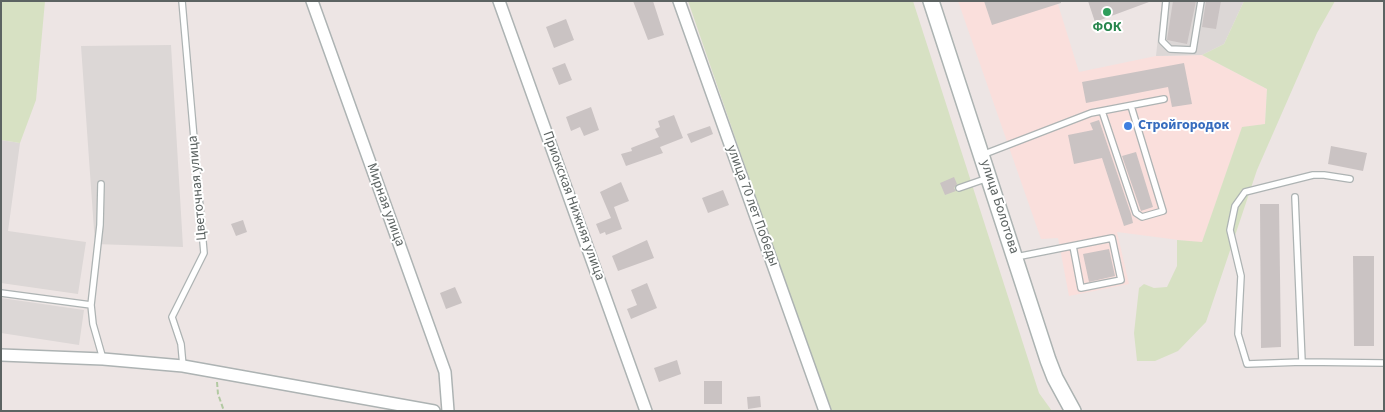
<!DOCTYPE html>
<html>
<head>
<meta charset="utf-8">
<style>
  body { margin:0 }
  #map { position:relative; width:1385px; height:412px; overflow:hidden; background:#ede5e4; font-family:"Source Sans 3",sans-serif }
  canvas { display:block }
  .frame { position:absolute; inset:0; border:2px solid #5c6362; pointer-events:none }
</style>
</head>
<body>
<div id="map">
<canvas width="1385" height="412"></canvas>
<div class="frame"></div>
</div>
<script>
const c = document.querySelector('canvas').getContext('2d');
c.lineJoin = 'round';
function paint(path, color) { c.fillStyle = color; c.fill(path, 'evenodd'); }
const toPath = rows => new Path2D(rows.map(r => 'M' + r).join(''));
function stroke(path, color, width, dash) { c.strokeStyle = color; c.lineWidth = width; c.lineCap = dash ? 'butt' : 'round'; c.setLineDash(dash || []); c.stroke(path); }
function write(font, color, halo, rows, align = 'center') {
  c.font = font + ' "Source Sans 3",sans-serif'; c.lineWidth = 4; c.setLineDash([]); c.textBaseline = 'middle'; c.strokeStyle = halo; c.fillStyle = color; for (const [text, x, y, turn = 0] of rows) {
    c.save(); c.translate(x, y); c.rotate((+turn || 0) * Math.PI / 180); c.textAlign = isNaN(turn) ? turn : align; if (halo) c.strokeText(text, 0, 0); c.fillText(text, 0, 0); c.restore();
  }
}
const commercial = toPath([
  [958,1,1057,1,1079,72,1156,56,1202,55,1267,89,1265,124,1242,128,1202,243,1117,232,1129,284,1069,296,1058,238,1041,239]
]);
const industrial = toPath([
  [1162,1,1244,1,1224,44,1202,55,1156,56],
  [171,45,183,247,95,244,81,46],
  [1,140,20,143,8,231,86,242,78,294,1,283],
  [1,298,84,310,79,345,1,333]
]);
const green = toPath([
  [1,1,45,1,36,100,20,143,1,140],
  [688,1,913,1,1039,393,1052,411,832,411,796,314],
  [1244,1,1335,1,1317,33,1257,170,1206,322,1178,351,1155,361,1137,361,1134,333,1139,288,1144,284,1154,288,1167,287,1177,266,1177,240,1202,242,1242,127,1265,124,1267,89,1202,55,1224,44]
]);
const building = toPath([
  [633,1,653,1,664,35,648,40],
  [984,1,1061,1,1061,3,992,25],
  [1088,1,1149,1,1149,2,1095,22],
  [1173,1,1196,1,1187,44,1167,40],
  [1206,1,1221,1,1216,29,1202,27],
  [566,19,574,40,554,48,546,27],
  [565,63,572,80,559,85,552,68],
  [1184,63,1192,104,1172,107,1168,87,1086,103,1082,82],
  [591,107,599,130,584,136,580,127,571,131,566,117],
  [674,115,683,138,660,147,663,153,626,166,621,154,632,151,631,148,659,137,655,129,660,127,658,121],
  [1099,120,1131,214,1133,223,1124,226,1102,158,1074,164,1068,135,1093,130,1090,123],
  [710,126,713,134,691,143,687,134],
  [1331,146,1367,153,1363,171,1328,164],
  [1136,152,1153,207,1141,211,1122,156],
  [954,177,957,184,954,188,956,191,945,195,940,183],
  [621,182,629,201,614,207,622,229,606,235,605,232,600,234,596,224,611,218,600,192],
  [723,190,729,205,708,213,702,198],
  [1260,204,1279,204,1281,347,1261,348],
  [243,220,247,232,236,236,231,224],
  [647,240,654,258,618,271,612,256],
  [1109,249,1115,276,1089,282,1083,254],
  [1353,256,1374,256,1374,346,1354,346],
  [647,283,657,308,631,319,627,309,637,305,631,290],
  [455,287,462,303,446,309,440,293],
  [677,360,681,374,659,382,654,368],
  [704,381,722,381,722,404,704,404],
  [760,396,761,407,748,409,747,397]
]);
const path = toPath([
  [217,382,218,394,224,411]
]);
const service = toPath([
  [182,1,204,253,172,317,181,344,183,366],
  [1166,1,1162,41,1170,49,1193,50,1201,1],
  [1102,111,1136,213,1142,217,1163,211,1131,106],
  [982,155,1091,113,1164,99],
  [101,184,100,225,91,305,93,324,103,359],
  [959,188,988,178],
  [1295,197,1302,362,1384,363],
  [1016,257,1112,238,1121,280,1081,288,1073,246],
  [1,293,91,305],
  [1302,362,1247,364,1238,334,1241,276,1230,230,1235,206,1245,192,1313,175,1324,175,1350,179]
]);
const minor = toPath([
  [312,1,445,372,448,411],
  [499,1,646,411],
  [679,1,825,411],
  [1,355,103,359,183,366,434,411]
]);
const secondary = toPath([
  [931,1,1048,360,1055,378,1073,411]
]);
const markers = [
  [1107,12,5,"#2e9e5b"],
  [1128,126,5,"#3f7fe0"]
];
const leisureNames = [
  ["ФОК",1107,28]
];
const shopNames = [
  ["Стройгородок",1138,126]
];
const streetNames = [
  ["Цветочная улица",198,188,-95],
  ["Мирная улица",385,205,70],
  ["Приокская Нижняя улица",573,206,70],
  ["улица 70 лет Победы",752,206,70],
  ["улица Болотова",999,207,72]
];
paint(commercial, '#fadfdc');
paint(industrial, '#dcd7d6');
paint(green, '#d7e1c3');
paint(building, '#cac3c3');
stroke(service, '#adb3b3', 8);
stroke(minor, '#adb3b3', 14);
stroke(secondary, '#acb3b2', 18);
stroke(path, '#b2c9a2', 2, [5, 2.5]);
stroke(service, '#fff', 5.5);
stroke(minor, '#fff', 11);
stroke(secondary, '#fff', 15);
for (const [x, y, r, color] of markers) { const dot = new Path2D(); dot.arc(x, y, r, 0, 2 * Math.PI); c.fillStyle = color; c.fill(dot); stroke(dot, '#fff', 2); }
write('bold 14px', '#27864d', '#fff', leisureNames);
write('bold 14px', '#366cbe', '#fff', shopNames, 'left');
write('14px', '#5c6362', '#fff', streetNames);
</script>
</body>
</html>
